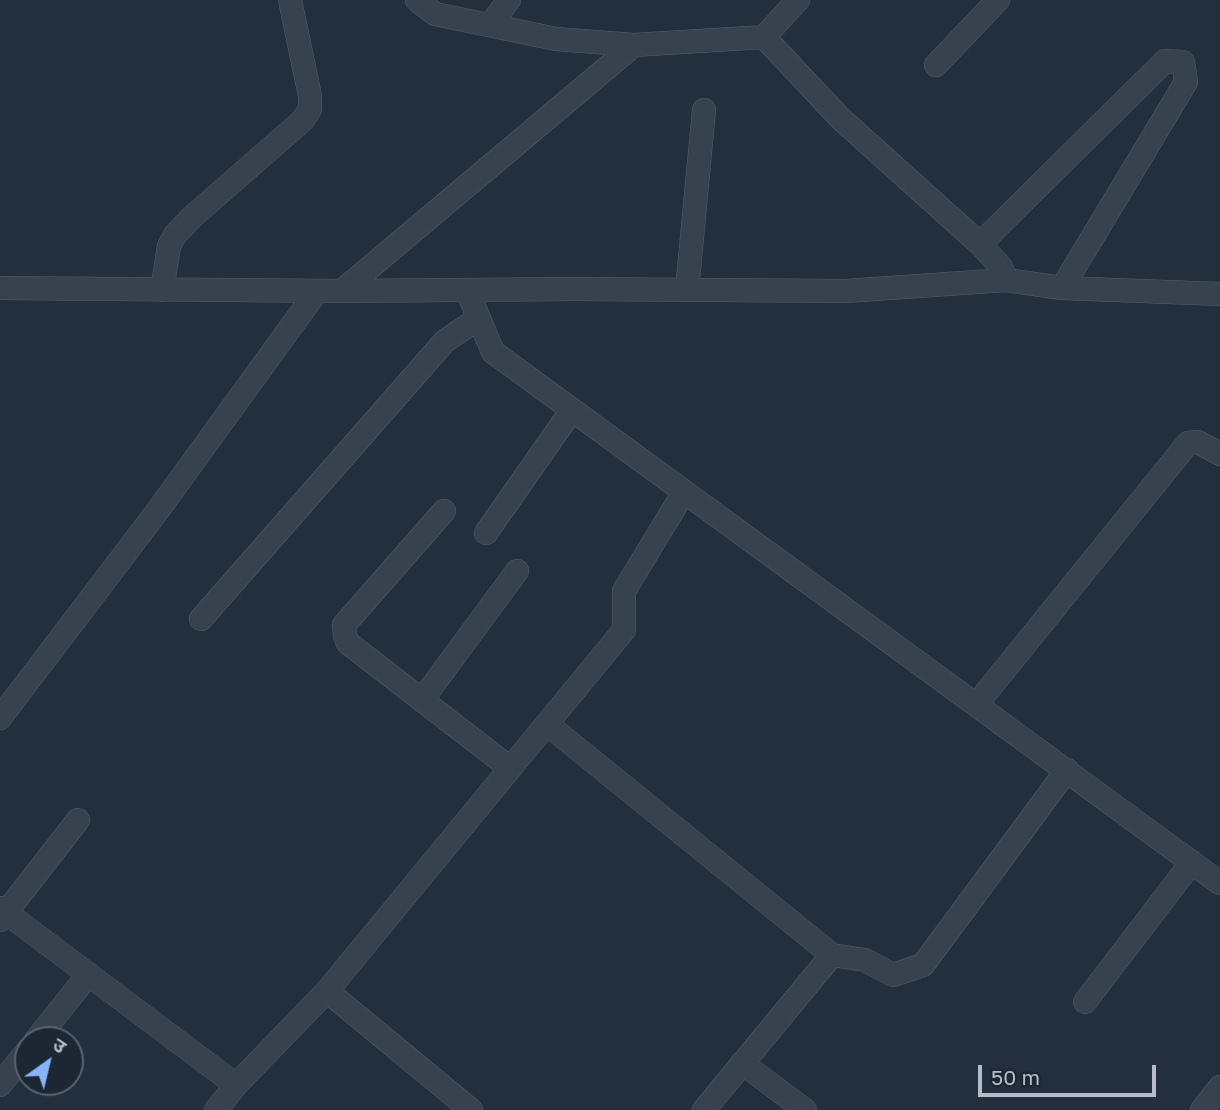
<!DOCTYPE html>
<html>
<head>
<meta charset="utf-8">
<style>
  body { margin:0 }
  #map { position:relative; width:1220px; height:1110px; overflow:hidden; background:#242f3e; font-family:"Golos Text","Noto Sans Devanagari",sans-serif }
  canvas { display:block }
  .north { position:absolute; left:14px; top:1026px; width:70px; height:70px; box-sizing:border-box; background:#1d2633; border:2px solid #59626f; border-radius:50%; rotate:34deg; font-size:19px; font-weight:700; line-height:28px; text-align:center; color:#b4bcc9 }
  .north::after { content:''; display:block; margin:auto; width:24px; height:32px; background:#8ab4f8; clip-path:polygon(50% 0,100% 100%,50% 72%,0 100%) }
  .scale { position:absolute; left:978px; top:1065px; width:178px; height:32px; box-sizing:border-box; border:4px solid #b4bcc9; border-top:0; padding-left:9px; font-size:21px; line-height:24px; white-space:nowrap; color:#b4bcc9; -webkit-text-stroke:5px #1d2633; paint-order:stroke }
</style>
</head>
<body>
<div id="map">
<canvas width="1220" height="1110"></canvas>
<div class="north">उ</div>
<div class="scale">50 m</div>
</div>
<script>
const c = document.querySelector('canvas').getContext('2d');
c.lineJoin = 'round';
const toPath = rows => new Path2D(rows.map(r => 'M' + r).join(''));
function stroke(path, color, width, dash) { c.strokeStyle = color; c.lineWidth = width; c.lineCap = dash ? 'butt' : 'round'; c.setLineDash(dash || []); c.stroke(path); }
const street = toPath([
  [417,0,435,14,556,39,634,45,764,37],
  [798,0,764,37,840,118,980,244,1001,267,1006,280],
  [490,25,509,0],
  [936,65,998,0],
  [980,244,1165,61,1183,62,1186,82,1062,288],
  [0,288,342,291,575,289,846,291,1006,280,1062,288,1220,294],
  [162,290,169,246,175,235,191,218,303,120,310,109,310,96,290,0],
  [467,290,493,352,1220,883],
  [687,290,704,110],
  [342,291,634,45],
  [444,511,344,625,345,636,348,643,510,768],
  [486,533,572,410],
  [201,619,445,341,479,318],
  [422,700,517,571],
  [976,705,1188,443,1198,442,1220,454],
  [0,718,156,513,317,291],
  [547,724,832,955],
  [0,908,236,1085],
  [0,920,78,820],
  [327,991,471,1110],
  [1085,1002,1192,862],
  [36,1040,89,974],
  [742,1063,805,1110],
  [0,1085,28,1050],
  [216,1110,236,1085,327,991,624,630,624,591,684,492],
  [704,1110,832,955,865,960,893,975,923,965,1067,770],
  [1202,1110,1220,1087]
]);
stroke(street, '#565f6c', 24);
stroke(street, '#38414e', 23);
</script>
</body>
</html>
